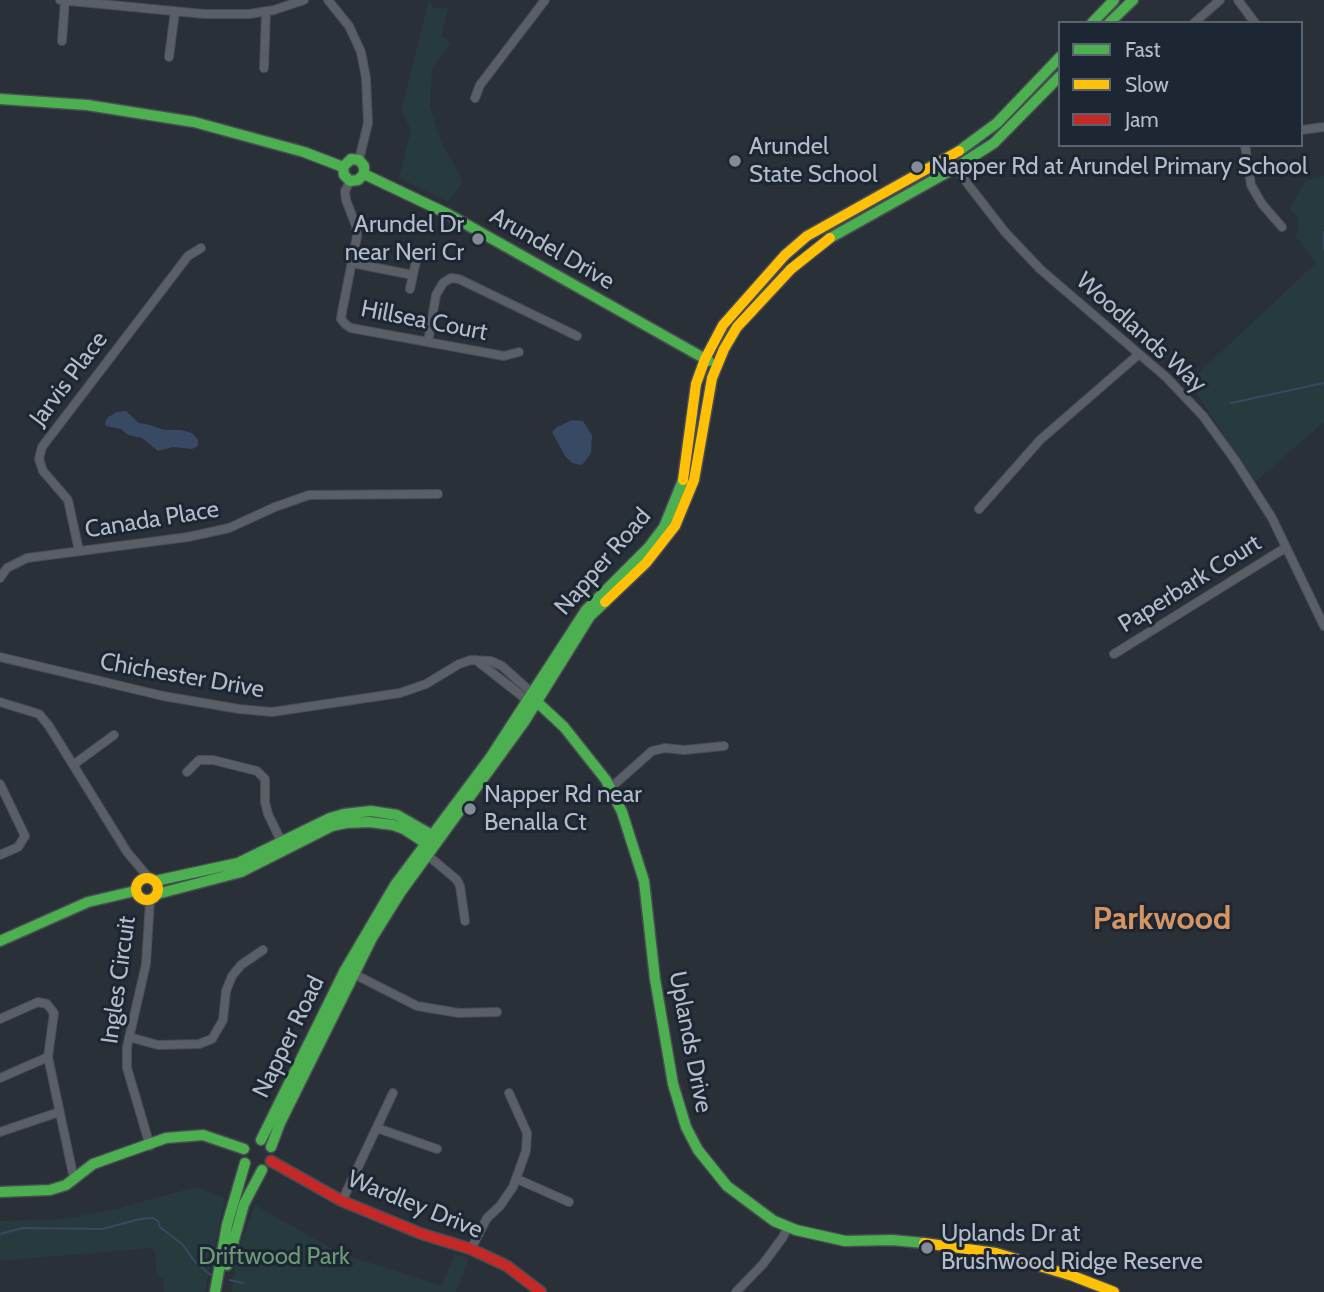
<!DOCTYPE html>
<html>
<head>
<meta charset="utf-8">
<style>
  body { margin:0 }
  #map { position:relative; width:1324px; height:1292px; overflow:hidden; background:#2a3038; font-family:Cabin,sans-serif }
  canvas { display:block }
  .legend { position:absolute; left:1058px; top:21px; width:245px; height:126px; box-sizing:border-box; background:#1d2633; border:2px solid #59626f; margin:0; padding:9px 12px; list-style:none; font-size:21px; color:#b4bcc9 }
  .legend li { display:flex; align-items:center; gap:14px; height:35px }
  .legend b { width:35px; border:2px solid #59626f }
</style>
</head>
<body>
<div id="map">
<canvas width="1324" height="1292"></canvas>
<ul class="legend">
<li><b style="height:9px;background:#4caf50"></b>Fast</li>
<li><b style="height:9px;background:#ffc107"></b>Slow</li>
<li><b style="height:9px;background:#c62828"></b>Jam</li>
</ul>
</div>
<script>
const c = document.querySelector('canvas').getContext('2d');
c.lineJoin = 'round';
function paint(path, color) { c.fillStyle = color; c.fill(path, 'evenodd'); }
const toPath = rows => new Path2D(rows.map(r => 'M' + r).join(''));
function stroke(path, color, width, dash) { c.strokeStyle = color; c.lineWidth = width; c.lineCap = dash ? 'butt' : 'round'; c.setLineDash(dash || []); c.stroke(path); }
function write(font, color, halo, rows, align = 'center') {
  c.font = font + ' Cabin,sans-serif'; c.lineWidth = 6; c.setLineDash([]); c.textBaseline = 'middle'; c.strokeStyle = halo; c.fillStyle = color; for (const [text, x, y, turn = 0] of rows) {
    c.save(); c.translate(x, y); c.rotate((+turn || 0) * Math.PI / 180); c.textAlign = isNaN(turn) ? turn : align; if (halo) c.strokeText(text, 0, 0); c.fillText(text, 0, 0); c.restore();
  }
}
const green = toPath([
  [429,0,433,7,443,9,449,6,441,35,451,43,432,69,430,106,440,139,463,182,448,202,399,178,411,130,401,110],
  [1324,176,1324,422,1255,482,1189,382,1316,263,1296,236,1299,226,1297,215,1289,210,1306,180],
  [196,1187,225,1198,205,1292,164,1292,163,1279,157,1275,155,1251,152,1248,0,1261,0,1221,64,1219,116,1209],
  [255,1205,340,1253,441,1286,455,1254,469,1259,456,1292,232,1292,236,1255]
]);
const water = toPath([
  [126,411,139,423,150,425,164,430,181,430,192,433,198,440,198,446,192,449,173,447,158,451,142,438,128,435,121,429,106,426,105,422,108,417,117,412],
  [572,420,583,421,592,435,591,453,584,463,580,465,572,463,565,456,552,432,557,427]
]);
const stream = toPath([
  [1324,232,1324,249],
  [1231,403,1324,383],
  [0,1234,23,1228,102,1229,140,1219,153,1218,158,1221,160,1227,183,1245,195,1262,211,1275],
  [230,1280,243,1283]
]);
const street = toPath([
  [60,0,204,14,249,14,274,10,304,0],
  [328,0,349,26,361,52,366,78,368,123,359,160],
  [1238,0,1255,23],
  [1194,23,1220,0],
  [62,41,65,0],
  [169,57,175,11],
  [264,68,266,12],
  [475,98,480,85,545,0],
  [1301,130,1324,127],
  [1245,145,1251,185,1262,204,1282,227],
  [953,165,1005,232,1040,269,1166,377,1203,416,1235,460,1272,518,1324,626],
  [350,181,345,191,346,200,356,226,357,236,342,312,341,319,345,324,351,328,504,356,519,352],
  [352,263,413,275],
  [410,289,416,261],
  [428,342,436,295,443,283,451,278,459,279,577,336],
  [979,509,1040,440,1139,354],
  [79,551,68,500,43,471,39,459,42,447,188,256,201,248],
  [0,578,7,568,27,558,188,537,229,528,275,507,309,495,438,494],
  [1114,654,1285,548],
  [0,657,163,696,239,709,272,712,400,693,426,684,459,664,471,660,491,661,502,666,531,692,534,698],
  [476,660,527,700,533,701],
  [0,702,39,714,49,726,127,852,149,878],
  [73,765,114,735],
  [187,772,199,760,213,760,257,771,265,779,265,802,268,814,283,845],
  [0,784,25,836,18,847,0,855],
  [609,785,616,783,652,751,665,748,684,750,724,746],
  [425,853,457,880,460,886,465,921],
  [150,900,146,964,127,1047,127,1068,150,1146],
  [348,971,417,1006,459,1013,497,1012],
  [0,1019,38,1002,47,1004,54,1013,48,1057,74,1179],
  [129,1037,158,1045,199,1044,212,1039,223,1020,226,991,232,976,241,965,263,950],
  [0,1078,48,1057],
  [377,1128,437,1149],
  [0,1132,59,1112],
  [517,1179,569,1202],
  [342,1201,393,1093],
  [471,1249,487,1218,500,1206,513,1187,526,1151,527,1133,509,1093],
  [736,1292,763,1264,783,1237,788,1227]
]);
const fast = toPath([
  [1092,23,1114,0],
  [1109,23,1133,0],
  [0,99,87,105,194,122,304,152,343,167],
  [959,151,997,123,1060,57],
  [343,167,351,159,359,160,364,166,364,174],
  [343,167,344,175,350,181,358,180,364,174],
  [364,174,448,214,709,361],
  [830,238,955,168,994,143,1060,76],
  [536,701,564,727,606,780,622,812,644,881,655,979,673,1084,686,1127,698,1150,727,1186,774,1221,796,1230,845,1241,892,1240,924,1243],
  [155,881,238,863,330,818,344,814,371,811,397,815,437,838],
  [157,894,241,872,332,826,346,823,369,822,393,825,404,829,430,846],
  [0,941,88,902,135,891],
  [261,1140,345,970,395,885,490,758,586,610,649,547,664,527,683,480],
  [271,1147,280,1123,372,938,400,893,524,722,590,616,605,602],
  [0,1192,50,1190,66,1185,93,1164,166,1138,203,1135,244,1149],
  [227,1265,244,1204,262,1170],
  [215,1292,227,1225,245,1163]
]);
const slow = toPath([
  [683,480,696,384,705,359,723,325,785,255,807,236,959,151],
  [605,602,646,563,675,526,694,480,712,378,724,349,737,327,791,269,830,238],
  '136 889a11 11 0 1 1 22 0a11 11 0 1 1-22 0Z',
  [924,1243,996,1253,1073,1276,1114,1292]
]);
const jam = toPath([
  [271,1161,342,1201,422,1234,471,1249,507,1266,541,1292]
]);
const markers = [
  [735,161,7,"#848b96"],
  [917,167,7,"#848b96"],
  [478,239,7,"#848b96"],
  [470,809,7,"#848b96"],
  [927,1248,7,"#848b96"]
];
const poiNames = [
  ["Arundel",749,147],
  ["State School",749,175],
  ["Napper Rd at Arundel Primary School",931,167],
  ["Arundel Dr",464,225,"right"],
  ["near Neri Cr",464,253,"right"],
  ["Napper Rd near",484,795],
  ["Benalla Ct",484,823],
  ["Uplands Dr at",941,1234],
  ["Brushwood Ridge Reserve",941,1262]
];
const streetNames = [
  ["Arundel Drive",552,249,30],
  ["Hillsea Court",424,321,11],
  ["Woodlands Way",1141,333,42],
  ["Jarvis Place",69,379,-53],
  ["Canada Place",152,520,-9],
  ["Napper Road",603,562,-49],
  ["Paperbark Court",1190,584,-32],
  ["Chichester Drive",182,676,10],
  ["Ingles Circuit",119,980,-82],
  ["Napper Road",289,1037,-64],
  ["Uplands Drive",690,1042,79],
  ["Wardley Drive",415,1205,22]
];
const parkNames = [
  ["Driftwood Park",274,1257]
];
const districtNames = [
  ["Parkwood",1162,920]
];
paint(green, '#273a3e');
paint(water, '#384963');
stroke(stream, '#384963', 2);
stroke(street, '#484c53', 10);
stroke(fast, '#484c53', 13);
stroke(slow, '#484c53', 13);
stroke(jam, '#484c53', 13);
stroke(street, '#5a5e66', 8);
stroke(fast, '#4caf50', 10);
stroke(slow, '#ffc107', 10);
stroke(jam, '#c62828', 10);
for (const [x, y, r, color] of markers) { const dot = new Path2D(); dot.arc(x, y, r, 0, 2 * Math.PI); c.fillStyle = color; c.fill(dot); stroke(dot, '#1d2633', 2.5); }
write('24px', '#b4bcc9', '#1d2633', poiNames, 'left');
write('24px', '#b4bcc9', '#1d2633', streetNames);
write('24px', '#6b9a76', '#1d2633', parkNames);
write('bold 32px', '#d59563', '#1d2633', districtNames);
</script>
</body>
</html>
